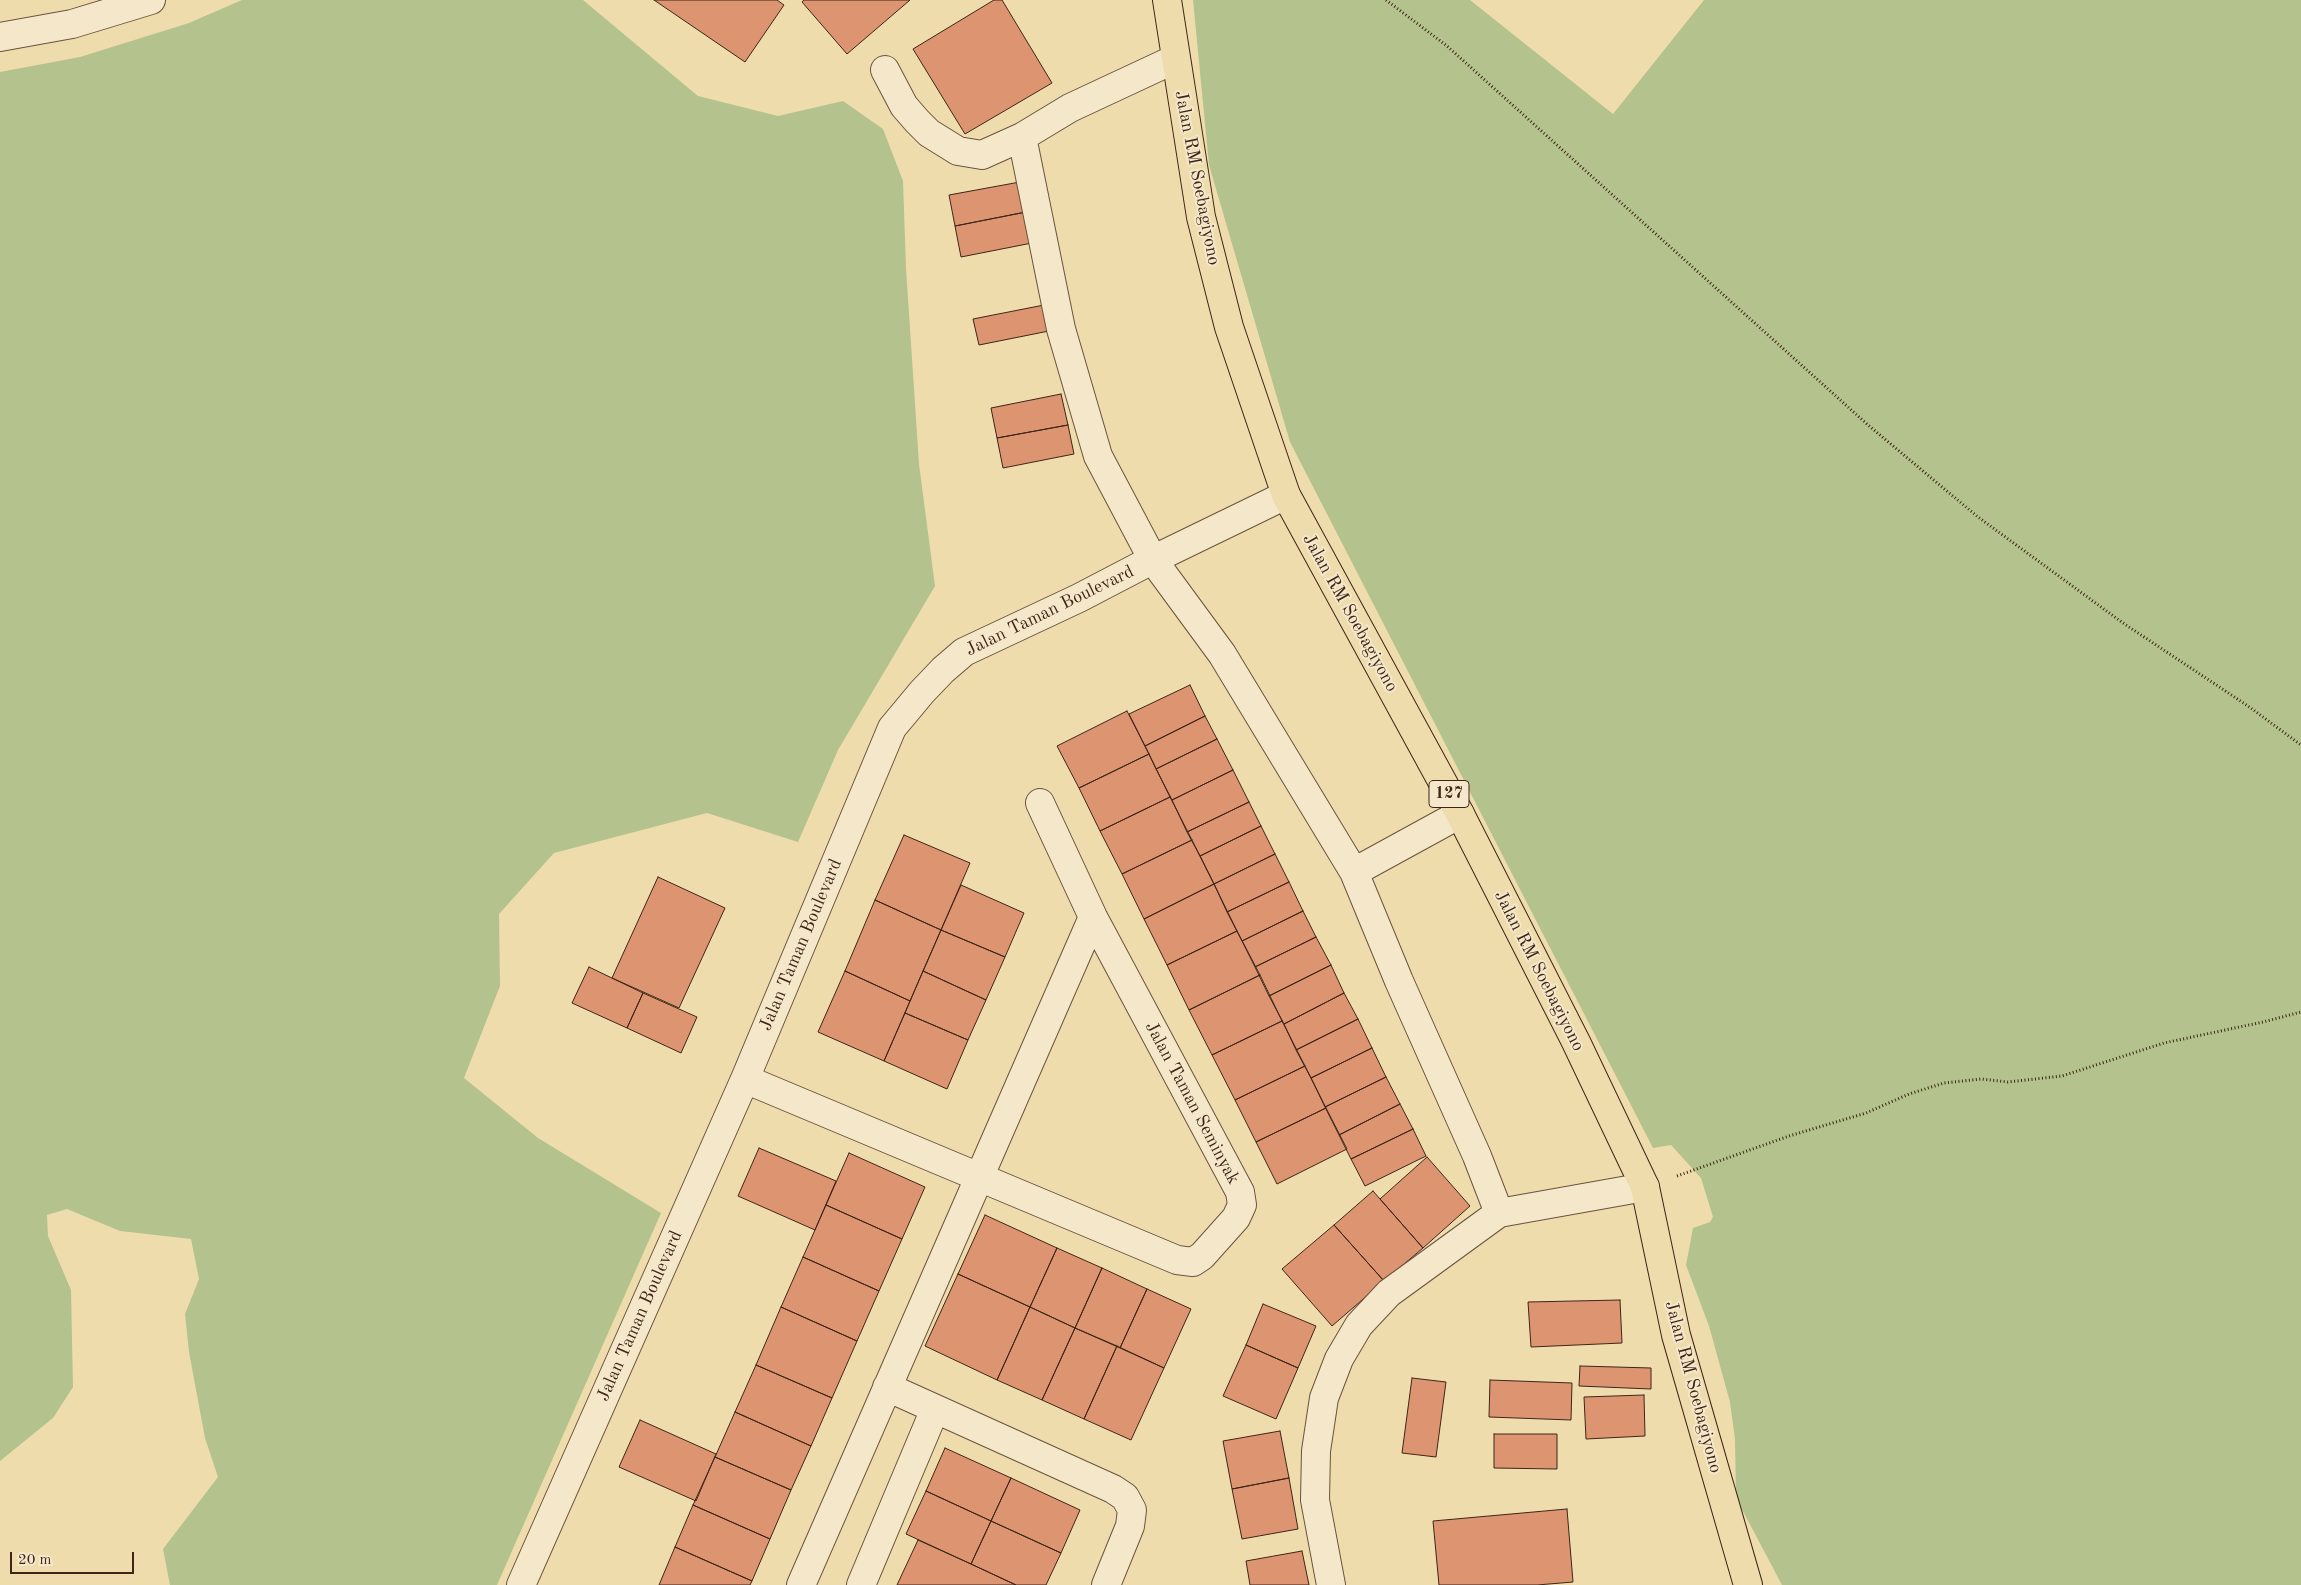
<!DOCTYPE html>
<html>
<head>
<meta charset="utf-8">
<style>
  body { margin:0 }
  #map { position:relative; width:2301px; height:1585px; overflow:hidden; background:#efdcad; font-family:"Old Standard TT",serif }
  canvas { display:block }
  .scale { position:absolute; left:10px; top:1552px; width:124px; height:22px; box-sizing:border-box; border:2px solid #3e2518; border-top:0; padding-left:6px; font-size:15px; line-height:18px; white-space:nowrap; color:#3e2518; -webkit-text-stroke:4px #f5e8ca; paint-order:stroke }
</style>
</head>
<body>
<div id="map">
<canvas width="2301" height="1585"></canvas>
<div class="scale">20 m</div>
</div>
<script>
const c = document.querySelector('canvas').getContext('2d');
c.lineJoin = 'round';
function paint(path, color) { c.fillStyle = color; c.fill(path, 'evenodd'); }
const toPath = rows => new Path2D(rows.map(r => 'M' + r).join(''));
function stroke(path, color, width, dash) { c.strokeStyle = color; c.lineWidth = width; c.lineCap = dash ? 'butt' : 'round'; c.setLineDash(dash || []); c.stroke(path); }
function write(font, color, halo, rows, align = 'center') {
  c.font = font + ' "Old Standard TT",serif'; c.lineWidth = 4; c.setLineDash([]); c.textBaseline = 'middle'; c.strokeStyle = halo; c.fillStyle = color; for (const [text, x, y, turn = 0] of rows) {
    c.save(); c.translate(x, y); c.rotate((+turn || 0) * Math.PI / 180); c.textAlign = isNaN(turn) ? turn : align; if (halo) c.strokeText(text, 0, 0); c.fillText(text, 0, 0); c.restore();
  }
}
const green = toPath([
  [242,0,583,0,698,96,778,116,843,101,883,129,903,181,906,268,919,464,935,586,838,750,798,842,707,813,554,853,499,914,500,986,464,1078,538,1138,661,1213,497,1585,170,1585,163,1549,218,1477,205,1438,189,1352,185,1314,199,1279,191,1239,120,1231,67,1209,47,1215,48,1236,71,1290,73,1387,53,1418,0,1461,0,72,80,57,189,23],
  [1193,0,1470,0,1613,114,1704,0,2301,0,2301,1585,1782,1585,1736,1498,1735,1439,1730,1402,1709,1326,1686,1265,1693,1228,1710,1222,1713,1217,1701,1178,1671,1145,1653,1148,1290,442,1209,165]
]);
const building = toPath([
  [654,0,777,0,784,5,745,62,654,0],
  [804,0,910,0,847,54,802,2,804,0],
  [994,0,1002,0,1052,83,965,134,913,49,994,0],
  [1020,182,1026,212,955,226,949,195,1020,182],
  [1026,212,1032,243,961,257,955,226,1026,212],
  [1044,305,1049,331,979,345,973,319,1044,305],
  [1061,394,1068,425,997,438,991,408,1061,394],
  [1068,425,1074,454,1003,468,997,438,1068,425],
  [1190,685,1205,716,1145,746,1129,714,1190,685],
  [1127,711,1149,754,1079,788,1057,746,1127,711],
  [1205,716,1217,739,1156,769,1145,746,1205,716],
  [1217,739,1233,770,1172,800,1156,769,1217,739],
  [1149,754,1170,797,1100,831,1079,788,1149,754],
  [1233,770,1249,802,1187,832,1172,800,1233,770],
  [1170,797,1192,840,1122,874,1100,831,1170,797],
  [1249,802,1261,826,1200,856,1187,832,1249,802],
  [1261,826,1275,854,1214,884,1200,856,1261,826],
  [904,835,970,863,941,930,875,900,904,835],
  [1192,840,1214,884,1144,919,1122,874,1192,840],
  [1275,854,1289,882,1227,912,1214,884,1275,854],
  [658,877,725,908,679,1008,612,978,658,877],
  [1289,882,1303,911,1242,941,1227,912,1289,882],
  [1214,884,1237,931,1167,965,1144,919,1214,884],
  [961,885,1024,913,1005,957,941,930,961,885],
  [875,900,941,930,910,1001,845,971,875,900],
  [1303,911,1316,937,1255,967,1242,941,1303,911],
  [941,930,1005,957,986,1000,923,971,941,930],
  [1237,931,1260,975,1189,1010,1167,965,1237,931],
  [1316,937,1331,965,1269,996,1255,967,1316,937],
  [1331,965,1344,993,1284,1024,1269,996,1331,965],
  [589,967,643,993,627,1028,572,1003,589,967],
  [845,971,910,1001,884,1061,818,1032,845,971],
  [923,971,986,1000,968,1040,905,1013,923,971],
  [1260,975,1282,1021,1212,1055,1189,1010,1260,975],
  [643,993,697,1017,681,1053,627,1028,643,993],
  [1344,993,1358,1019,1296,1050,1284,1024,1344,993],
  [905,1013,968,1040,947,1089,884,1061,905,1013],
  [1358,1019,1372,1048,1311,1078,1296,1050,1358,1019],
  [1282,1021,1305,1066,1235,1100,1212,1055,1282,1021],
  [1372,1048,1386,1077,1325,1107,1311,1078,1372,1048],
  [1305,1066,1326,1108,1256,1142,1235,1100,1305,1066],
  [1386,1077,1400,1104,1339,1135,1325,1107,1386,1077],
  [1400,1104,1413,1129,1351,1159,1339,1135,1400,1104],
  [1326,1108,1347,1149,1277,1184,1256,1142,1326,1108],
  [1413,1129,1426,1156,1365,1186,1351,1159,1413,1129],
  [759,1148,836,1181,815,1230,738,1196,759,1148],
  [849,1153,925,1187,902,1239,826,1205,849,1153],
  [1427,1157,1470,1206,1423,1248,1380,1199,1427,1157],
  [1373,1191,1423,1248,1384,1281,1334,1225,1373,1191],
  [826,1205,902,1239,879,1291,803,1257,826,1205],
  [985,1215,1057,1248,1030,1307,958,1274,985,1215],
  [1334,1225,1384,1281,1332,1326,1282,1269,1334,1225],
  [1057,1248,1102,1268,1075,1328,1030,1307,1057,1248],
  [803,1257,879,1291,857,1341,781,1307,803,1257],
  [1102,1268,1147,1289,1120,1348,1075,1328,1102,1268],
  [958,1274,1030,1307,997,1380,925,1346,958,1274],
  [1147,1289,1191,1309,1164,1368,1120,1348,1147,1289],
  [1620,1300,1622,1343,1531,1347,1528,1302,1620,1300],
  [1263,1304,1316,1326,1298,1368,1246,1345,1263,1304],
  [781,1307,857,1341,832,1398,756,1365,781,1307],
  [1030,1307,1075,1328,1042,1400,997,1380,1030,1307],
  [1075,1328,1117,1346,1084,1419,1042,1400,1075,1328],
  [1246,1345,1298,1368,1276,1419,1223,1396,1246,1345],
  [1117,1346,1164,1368,1131,1440,1084,1419,1117,1346],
  [756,1365,832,1398,811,1446,735,1412,756,1365],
  [1580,1366,1651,1368,1651,1389,1579,1386,1580,1366],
  [1412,1378,1446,1382,1436,1457,1402,1453,1412,1378],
  [1490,1380,1572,1383,1571,1420,1489,1417,1490,1380],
  [1644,1395,1645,1436,1586,1439,1584,1397,1644,1395],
  [735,1412,811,1446,791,1490,715,1457,735,1412],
  [640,1420,716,1454,696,1501,619,1467,640,1420],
  [1280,1431,1289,1478,1232,1489,1223,1441,1280,1431],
  [1494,1434,1557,1434,1557,1469,1494,1468,1494,1434],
  [945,1448,1011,1478,991,1521,926,1491,945,1448],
  [715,1457,791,1490,770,1539,693,1505,715,1457],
  [1011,1478,1080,1510,1061,1553,991,1521,1011,1478],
  [1289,1478,1298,1529,1242,1539,1232,1489,1289,1478],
  [926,1491,991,1521,971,1564,906,1534,926,1491],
  [693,1505,770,1539,752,1581,675,1547,693,1505],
  [1567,1509,1573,1582,1537,1585,1439,1585,1433,1521,1567,1509],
  [991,1521,1061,1553,1046,1585,1016,1585,971,1564,991,1521],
  [918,1540,971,1564,1016,1585,897,1585,918,1540],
  [675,1547,752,1581,750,1585,659,1585,675,1547],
  [1302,1551,1309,1585,1250,1585,1246,1561,1302,1551]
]);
const path = toPath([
  [1386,0,1447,46,1868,425,1978,517,2123,623,2248,706,2301,745],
  [1677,1176,1789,1136,1866,1113,1909,1094,1944,1083,1981,1079,2008,1082,2062,1076,2164,1043,2263,1022,2301,1012]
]);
const minor = toPath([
  [0,37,72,24,151,0],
  [1175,59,1070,108,1022,137,1061,329,1098,456,1153,560,1222,654,1354,872,1399,981,1477,1156,1499,1213],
  [885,70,904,106,917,121,929,133,958,151,982,155,1022,137],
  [1354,872,1460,814],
  [745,1079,1177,1260,1193,1262,1202,1256,1236,1218,1242,1205,1240,1192,1093,917,1040,803],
  [887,1387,1113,1489,1125,1497,1132,1510,1130,1526,1106,1585],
  [521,1585,745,1079,892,728,922,692,943,670,964,652,1079,598,1148,562,1286,495],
  [801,1585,1093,917],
  [861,1585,935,1409],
  [1331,1585,1315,1500,1316,1451,1324,1398,1339,1359,1359,1325,1389,1293,1499,1213,1645,1187]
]);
const major = toPath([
  [1167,0,1201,217,1229,327,1286,495,1460,814,1576,1042,1645,1187,1676,1335,1748,1585]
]);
const shields = [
  [1449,794,40]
];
const shieldNames = [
  ["127",1449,794]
];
const streetNames = [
  ["Jalan RM Soebagiyono",1197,178,79],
  ["Jalan Taman Boulevard",1050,611,-26],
  ["Jalan RM Soebagiyono",1350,613,61],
  ["Jalan Taman Boulevard",801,945,-67],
  ["Jalan RM Soebagiyono",1539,971,63],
  ["Jalan Taman Seminyak",1192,1103,62],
  ["Jalan Taman Boulevard",640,1316,-66],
  ["Jalan RM Soebagiyono",1693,1387,75]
];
paint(green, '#b4c28e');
paint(building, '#dd9471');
stroke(building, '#3e2518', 1);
stroke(minor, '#6a533d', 30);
stroke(major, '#3e2518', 30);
stroke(path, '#3e2518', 3, [1, 2.5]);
stroke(minor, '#f5e8ca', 28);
stroke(major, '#efdcad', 28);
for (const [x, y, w] of shields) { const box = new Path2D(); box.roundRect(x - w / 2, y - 13.5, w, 27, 4); c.fillStyle = '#f5e8ca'; c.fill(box); stroke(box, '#3e2518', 1); }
write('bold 16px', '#3e2518', null, shieldNames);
write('18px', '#3e2518', '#f5e8ca', streetNames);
</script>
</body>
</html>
